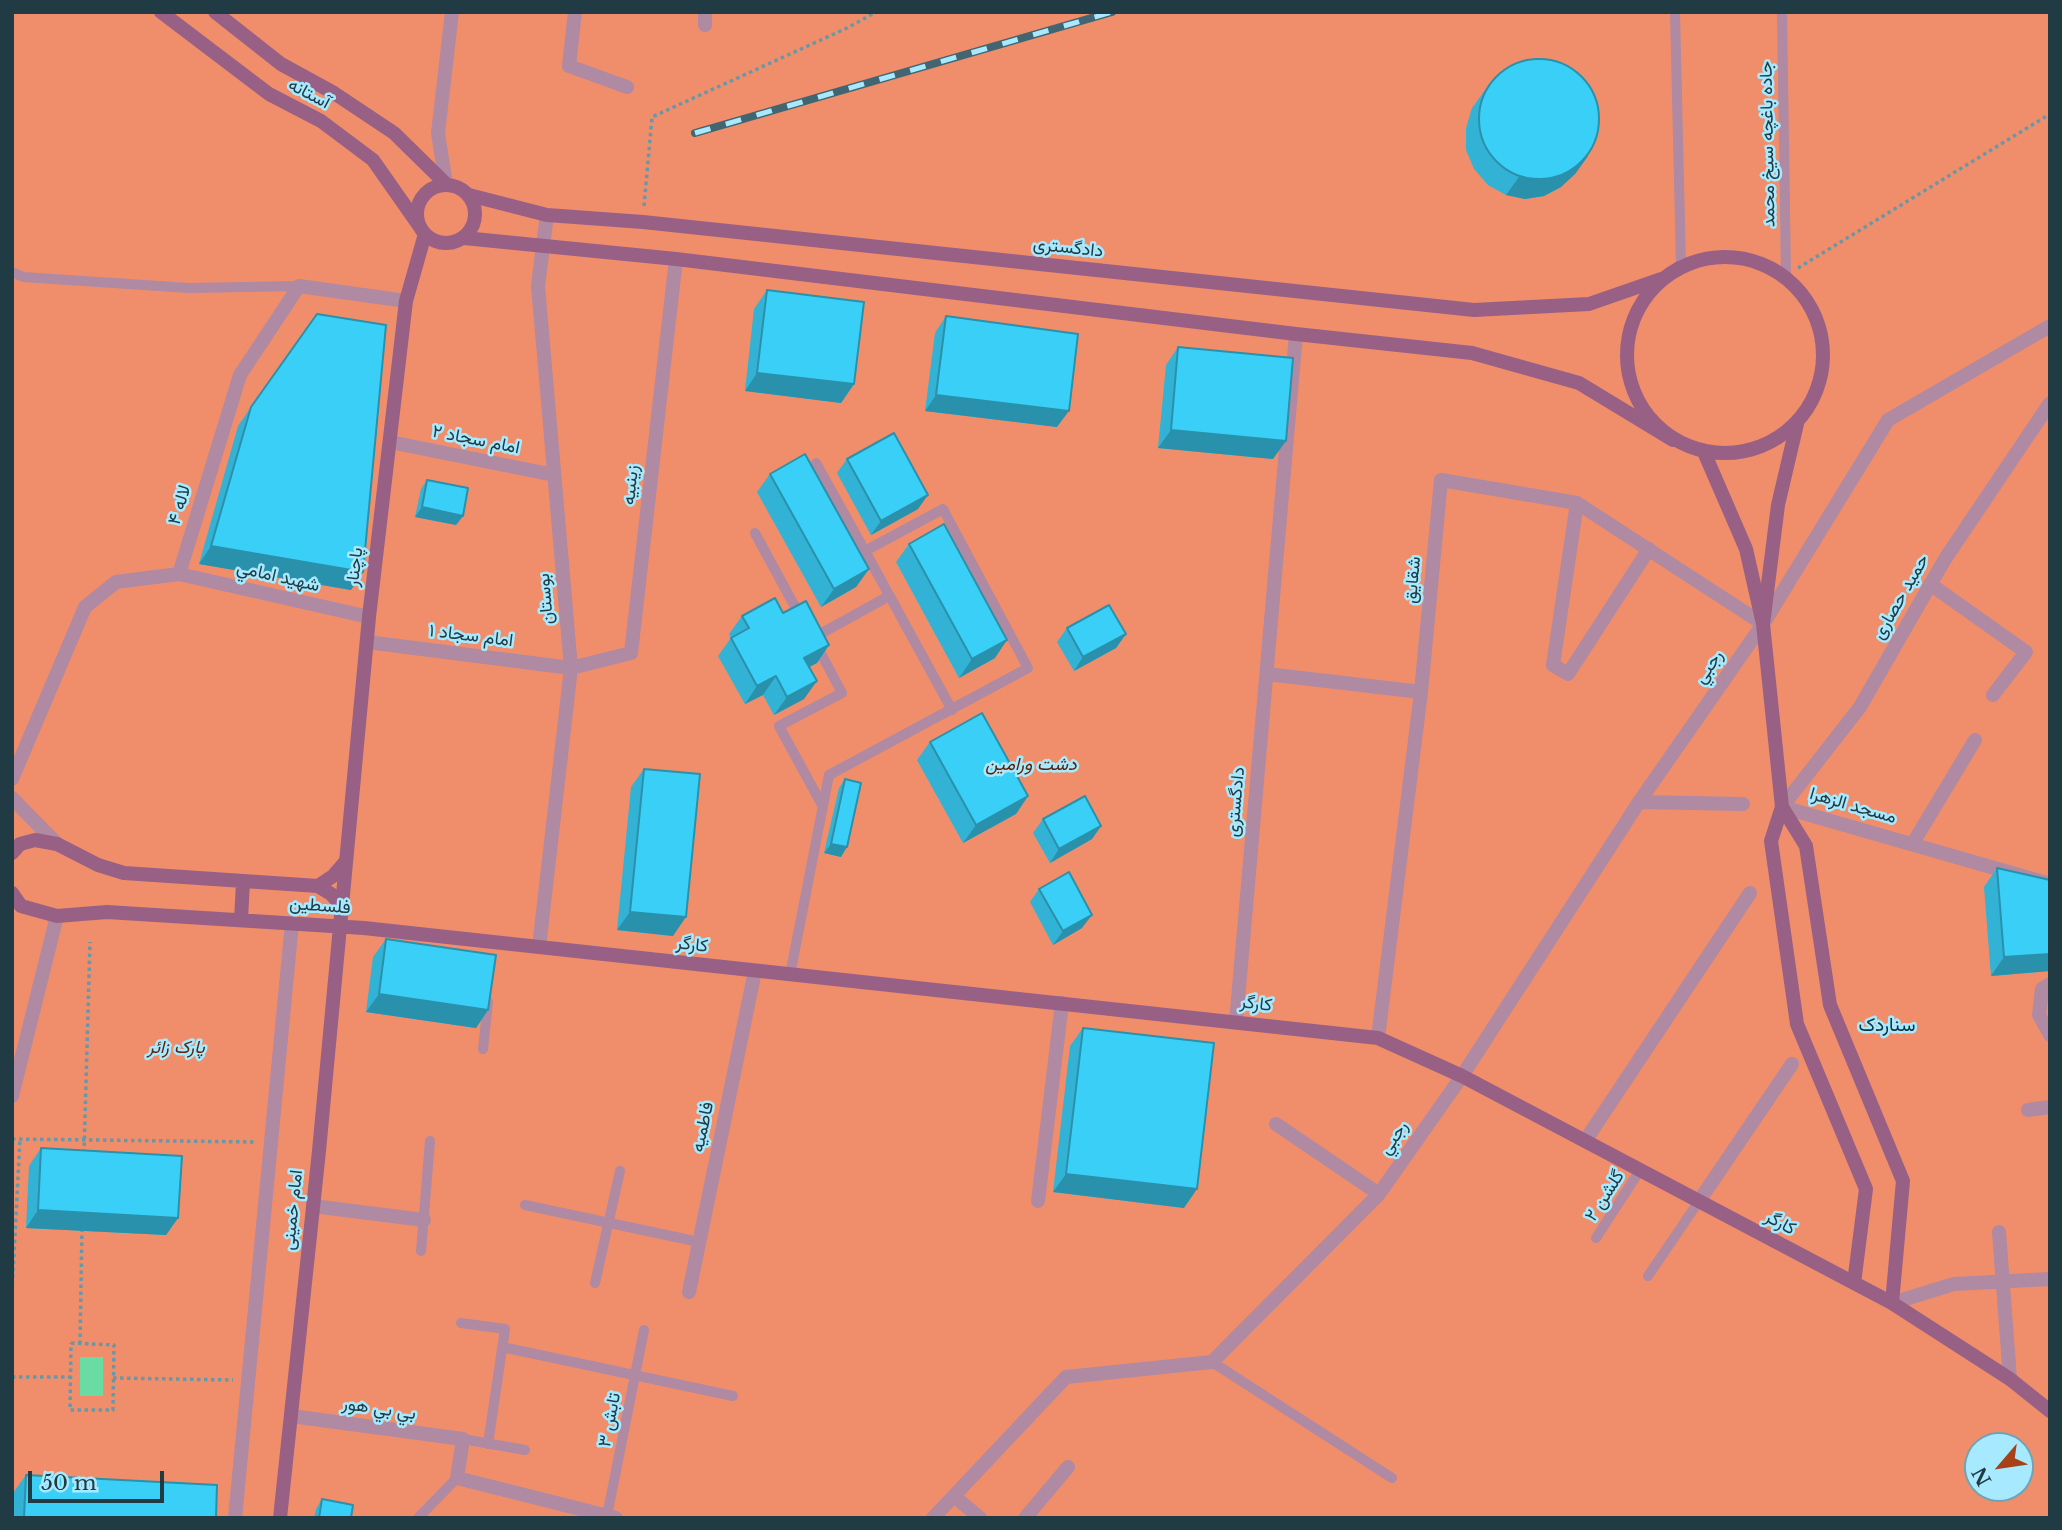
<!DOCTYPE html>
<html>
<head>
<meta charset="utf-8">
<style>
  body { margin:0 }
  #map { position:relative; width:2062px; height:1530px; overflow:hidden; background:#a7e9fe; font-family:"Libre Baskerville",serif }
  canvas { display:block }
  .frame { position:absolute; inset:0; border:14px solid #203b44; pointer-events:none }
  .north { position:absolute; left:1964px; top:1432px; width:70px; height:70px; box-sizing:border-box; background:#a7e9fe; border:2px solid #71a3b4; border-radius:50%; rotate:241deg; font-size:19px; font-weight:700; line-height:28px; text-align:center; color:#203b44 }
  .north::after { content:''; display:block; margin:auto; width:24px; height:32px; background:#a74118; clip-path:polygon(50% 0,100% 100%,50% 72%,0 100%) }
  .scale { position:absolute; left:28px; top:1471px; width:136px; height:32px; box-sizing:border-box; border:4px solid #203b44; border-top:0; padding-left:9px; font-size:21px; line-height:24px; white-space:nowrap; color:#203b44; -webkit-text-stroke:5px #a7e9fe; paint-order:stroke }
</style>
</head>
<body>
<div id="map">
<canvas width="2062" height="1530"></canvas>
<div class="frame"></div>
<div class="north">N</div>
<div class="scale">50 m</div>
</div>
<script>
const c = document.querySelector('canvas').getContext('2d');
c.lineJoin = 'round';
function paint(path, color) { c.fillStyle = color; c.fill(path, 'evenodd'); }
const toPath = rows => new Path2D(rows.map(r => 'M' + r).join(''));
function stroke(path, color, width, dash) { c.strokeStyle = color; c.lineWidth = width; c.lineCap = dash ? 'butt' : 'round'; c.setLineDash(dash || []); c.stroke(path); }
function write(font, color, halo, rows, align = 'center') {
  c.font = font + ' "Libre Baskerville",Vazirmatn,serif'; c.lineWidth = 5; c.setLineDash([]); c.textBaseline = 'middle'; c.strokeStyle = halo; c.fillStyle = color; for (const [text, x, y, turn = 0] of rows) {
    c.save(); c.translate(x, y); c.rotate((+turn || 0) * Math.PI / 180); c.textAlign = isNaN(turn) ? turn : align; if (halo) c.strokeText(text, 0, 0); c.fillText(text, 0, 0); c.restore();
  }
}
const green = toPath([
  [12,12,2050,12,2050,1518,12,1518],
  [1978,1446,2020,1446,2020,1488,1978,1488]
]);
const water = toPath([
  [80,1357,103,1357,103,1396,80,1396]
]);
const path = toPath([
  [644,206,652,117,847,28,876,12],
  [1798,268,2050,114],
  [12,1139,256,1142],
  [84,1153,90,942],
  [12,1292,20,1139],
  [71,1343,114,1345,113,1410,70,1410,71,1343],
  [80,1344,82,1227],
  [12,1377,70,1377],
  [113,1378,233,1380]
]);
const service = toPath([
  [1675,12,1681,266],
  [1782,12,1786,276],
  [12,272,23,277,189,288,299,286],
  [755,533,800,616],
  [865,551,952,710],
  [813,638,889,596],
  [816,644,842,693,779,726,822,805],
  [790,975,829,775,1028,668,943,509,865,551,816,463],
  [483,1049,488,1002],
  [525,1205,699,1242],
  [1596,1238,1640,1170],
  [421,1251,430,1141],
  [1648,1276,1699,1201],
  [595,1283,620,1171],
  [461,1323,505,1329,488,1444],
  [502,1347,733,1396],
  [1212,1362,1392,1478],
  [463,1439,525,1450],
  [607,1516,644,1330],
  [418,1518,457,1478]
]);
const minor = toPath([
  [575,12,569,66,627,87],
  [705,12,705,25],
  [2050,403,1945,559,1860,707,1782,807,2050,884],
  [390,442,554,475],
  [1577,503,1553,665,1568,674,1649,549],
  [179,574,369,617],
  [1930,584,2026,652,1993,695],
  [367,642,571,668,631,653,676,259],
  [1267,674,1421,692],
  [12,779,85,607,116,582,179,574,240,375,299,286,406,301],
  [1639,802,1743,804],
  [1913,843,1975,740],
  [539,947,571,668,538,286,547,215],
  [2050,984,2042,989,2039,1015,2050,1035],
  [1236,1022,1296,334],
  [1378,1038,1421,692,1441,480,1577,503,1763,624],
  [12,1096,57,916],
  [2028,1110,2050,1107],
  [1276,1124,1379,1194],
  [1585,1141,1750,893],
  [1038,1201,1062,1003],
  [1699,1201,1792,1064],
  [313,1206,424,1220],
  [1999,1232,2010,1379],
  [689,1292,755,971],
  [1892,1303,1954,1284,2050,1279],
  [291,1416,463,1439,457,1478,616,1518],
  [954,1496,980,1518],
  [235,1518,292,923],
  [933,1518,1066,1377,1212,1362,1379,1194,1462,1076,1639,802,1763,624,1888,420,2050,326],
  [1025,1518,1068,1467]
]);
const tertiary = toPath([
  [446,184,438,133,452,12],
  [12,798,57,844]
]);
const secondary = toPath([
  [161,12,269,94,321,121,373,160,420,227],
  [215,12,281,64,334,93,394,133,446,184],
  '417 214a29 29 0 1 1 58 0a29 29 0 1 1-58 0Z',
  [469,195,547,215,643,222,1474,310,1589,304,1661,279],
  [464,238,676,259,1296,334,1472,353,1579,383,1673,440],
  '1627 355a98 98 0 1 1 196 0a98 98 0 1 1-196 0Z',
  [1704,452,1746,549,1763,624,1778,505,1797,424],
  [1763,624,1782,807,1771,841,1797,1024,1866,1189,1854,1283],
  [1782,807,1806,846,1830,1005,1903,1181,1892,1303],
  [12,853,20,844,35,840,57,844,98,865,124,873,318,886,331,894,345,910],
  [318,886,333,876,346,861],
  [12,893,21,906,57,916,107,912,364,928,1378,1038,1462,1076,1892,1303,2010,1379,2050,1411],
  [241,920,243,882],
  [280,1518,319,1151,369,617,406,301,425,234]
]);
const rail = toPath([
  [695,133,1112,12]
]);
const wall = toPath([
  [1485,90,1588,156,1575,174,1561,187,1544,196,1525,199,1506,195,1488,185,1474,169,1466,150,1466,128,1472,108],
  [767,290,854,384,841,403,745,391,754,309],
  [946,316,1057,427,925,411,935,333],
  [1178,347,1273,459,1158,448,1166,365],
  [251,407,363,572,351,590,199,564,238,426],
  [847,459,918,509,871,535,837,473],
  [770,474,869,569,856,587,821,607,757,492],
  [427,480,463,516,456,525,415,517,421,489],
  [909,544,995,658,959,678,896,562],
  [783,613,829,645,817,663,809,667,804,699,774,715,763,695,745,704,718,656,731,638,729,634,742,616],
  [1067,628,1126,634,1116,648,1074,671,1057,642],
  [930,742,1028,796,1016,814,963,843,917,760],
  [644,769,673,936,617,930,631,787],
  [845,779,841,857,824,853,839,788],
  [1043,819,1101,826,1092,839,1050,863,1033,833],
  [1997,868,2050,880,2050,971,1991,976,1984,887],
  [1039,889,1082,928,1053,945,1030,902],
  [386,939,488,1010,476,1028,366,1012,373,957],
  [1083,1028,1184,1208,1053,1192,1070,1046],
  [41,1148,178,1218,166,1235,26,1228,29,1166],
  [26,1475,216,1518,12,1518,13,1493],
  [322,1499,351,1518,314,1518,316,1509]
]);
const shadedWall = toPath([
  [1588,156,1575,174,1561,187,1544,196,1525,199,1506,195,1519,177],
  [757,373,854,384,841,403,745,391],
  [936,395,1069,411,1057,427,925,411],
  [1171,430,1286,441,1273,459,1158,448],
  [928,495,918,509,871,535,881,521],
  [422,507,463,516,456,525,415,517],
  [211,546,363,572,351,590,199,564],
  [869,569,856,587,821,607,834,589],
  [1126,634,1116,648,1074,671,1083,657],
  [1007,640,995,658,959,678,972,659],
  [829,645,817,663,792,676,804,658],
  [776,676,763,695,745,704,757,686],
  [817,681,804,699,774,715,787,697],
  [1028,796,1016,814,963,843,976,825],
  [1101,826,1092,839,1050,863,1059,849],
  [831,844,847,847,841,857,824,853],
  [630,912,686,917,673,936,617,930],
  [1092,915,1082,928,1053,945,1063,931],
  [2050,954,2050,971,1991,976,2004,957],
  [379,994,488,1010,476,1028,366,1012],
  [1066,1174,1197,1189,1184,1208,1053,1192],
  [38,1210,178,1218,166,1235,26,1228]
]);
const building = toPath([
  '1479 119a60 60 0 1 1 120 0a60 60 0 1 1-120 0Z',
  [767,290,864,302,854,384,757,373,767,290],
  [317,314,386,325,363,572,211,546,251,407,317,314],
  [946,316,1078,334,1069,411,936,395,946,316],
  [1178,347,1293,358,1286,441,1171,430,1178,347],
  [894,433,928,495,881,521,847,459,894,433],
  [805,454,869,569,834,589,770,474,805,454],
  [427,480,468,488,463,516,422,507,427,480],
  [944,524,1007,640,972,659,909,544,944,524],
  [775,598,783,613,806,601,829,645,804,658,817,681,787,697,776,676,757,686,731,638,749,628,742,616,775,598],
  [1109,605,1126,634,1083,657,1067,628,1109,605],
  [982,713,1028,796,976,825,930,742,982,713],
  [644,769,700,774,686,917,630,912,644,769],
  [845,779,861,783,847,847,831,844,845,779],
  [1085,796,1101,826,1059,849,1043,819,1085,796],
  [1997,868,2050,880,2050,954,2004,957,1997,868],
  [1069,872,1092,915,1063,931,1039,889,1069,872],
  [386,939,496,955,488,1010,379,994,386,939],
  [1083,1028,1214,1043,1197,1189,1066,1174,1083,1028],
  [41,1148,182,1156,178,1218,38,1210,41,1148],
  [26,1475,217,1485,216,1518,24,1518,26,1475],
  [322,1499,353,1505,351,1518,319,1518,322,1499]
]);
const streetNames = [
  ["آستانه",309,94,28],
  ["جاده باغچه سیخ محمد",1768,144,-91],
  ["دادگستری",1068,248,6],
  ["امام سجاد ۲",476,440,11],
  ["زينبيه",631,485,-84],
  ["لاله ۴",180,505,-73],
  ["پاچنار",355,567,-83],
  ["شهيد امامي",278,577,13],
  ["شقايق",1413,580,-85],
  ["حمید حصاری",1901,597,-60],
  ["بوستان",546,599,-95],
  ["امام سجاد ۱",471,636,7],
  ["رجبي",1709,667,-55],
  ["دادگستری",1236,802,-85],
  ["مسجد الزهرا",1853,806,16],
  ["فلسطین",320,906,4],
  ["کارگر",692,945,6],
  ["کارگر",1256,1004,7],
  ["فاطميه",703,1127,-78],
  ["رجبي",1394,1138,-55],
  ["گلشن ۲",1605,1196,-57],
  ["امام خمینی",293,1210,-84],
  ["کارگر",1780,1223,28],
  ["بي بي هور",379,1409,8],
  ["تابش ۳",610,1420,-79]
];
const parkNames = [
  ["دشت ورامین",1031,765],
  ["پارک زائر",176,1048]
];
const neighbourhoodNames = [
  ["سناردک",1887,1026]
];
paint(green, '#f08e6b');
paint(water, '#6bdba4');
stroke(path, '#6898a7', 3.5, [3.5, 3.5]);
stroke(service, '#b089a2', 10);
stroke(minor, '#b089a2', 14);
stroke(tertiary, '#b089a2', 14);
stroke(secondary, '#986085', 14);
stroke(rail, '#416571', 8);
stroke(rail, '#a7e9fe', 5, [16]);
paint(wall, '#32b2d4');
paint(shadedWall, '#2991ac');
paint(building, '#3acff6');
stroke(building, '#2991ac', 2);
write('18px', '#203b44', '#a7e9fe', streetNames);
write('italic 18px', '#5f2108', '#a7e9fe', parkNames);
write('19px', '#0e313b', '#a7e9fe', neighbourhoodNames);
</script>
</body>
</html>
